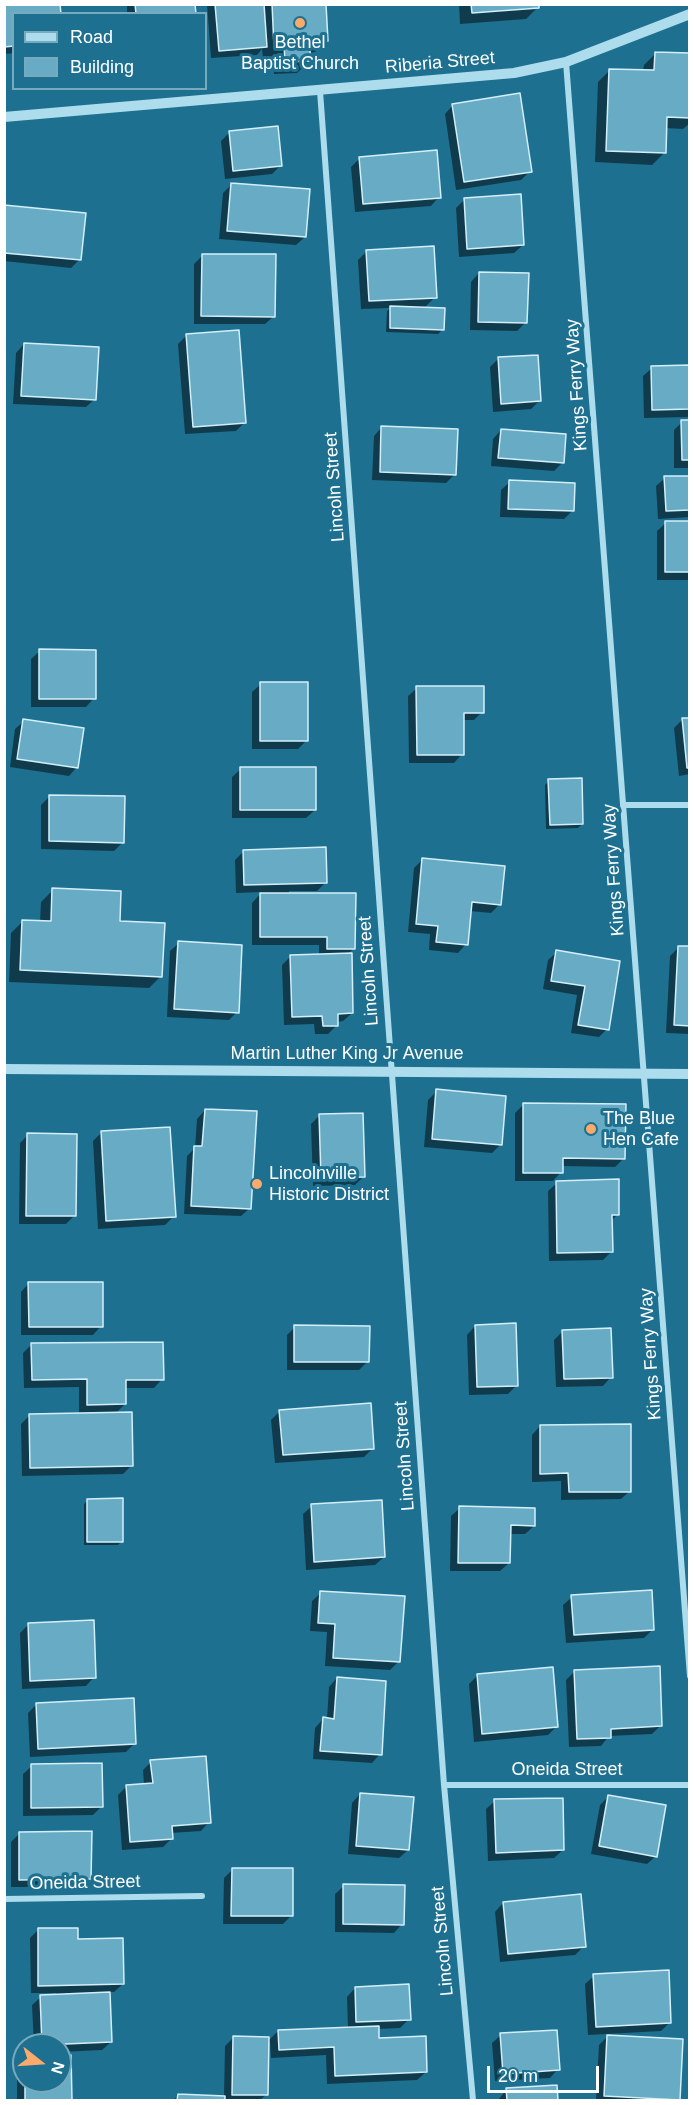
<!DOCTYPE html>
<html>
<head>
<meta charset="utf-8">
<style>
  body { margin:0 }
  #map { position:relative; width:694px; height:2105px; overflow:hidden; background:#1e7090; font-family:Arial,sans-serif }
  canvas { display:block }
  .frame { position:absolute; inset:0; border:6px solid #fff; pointer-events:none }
  .legend { position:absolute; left:12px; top:12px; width:195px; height:78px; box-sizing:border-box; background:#1e7090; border:2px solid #78a9bc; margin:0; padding:8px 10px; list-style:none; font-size:18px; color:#fff }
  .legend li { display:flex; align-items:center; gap:12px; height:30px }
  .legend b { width:30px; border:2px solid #78a9bc }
  .north { position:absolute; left:12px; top:2033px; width:60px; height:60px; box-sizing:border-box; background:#1e7090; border:2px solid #78a9bc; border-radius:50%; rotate:107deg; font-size:16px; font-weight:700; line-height:24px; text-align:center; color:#fff }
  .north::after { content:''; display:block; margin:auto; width:21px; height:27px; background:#fcaa6c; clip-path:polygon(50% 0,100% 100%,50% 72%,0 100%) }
  .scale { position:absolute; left:487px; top:2066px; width:112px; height:27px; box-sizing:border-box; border:3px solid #fff; border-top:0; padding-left:8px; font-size:18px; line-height:21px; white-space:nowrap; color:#fff; -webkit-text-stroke:4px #1e7090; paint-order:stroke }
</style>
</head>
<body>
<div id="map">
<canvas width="694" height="2105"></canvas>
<div class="frame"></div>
<ul class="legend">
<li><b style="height:8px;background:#addced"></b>Road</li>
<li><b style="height:16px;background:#68abc4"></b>Building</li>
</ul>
<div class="north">N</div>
<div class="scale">20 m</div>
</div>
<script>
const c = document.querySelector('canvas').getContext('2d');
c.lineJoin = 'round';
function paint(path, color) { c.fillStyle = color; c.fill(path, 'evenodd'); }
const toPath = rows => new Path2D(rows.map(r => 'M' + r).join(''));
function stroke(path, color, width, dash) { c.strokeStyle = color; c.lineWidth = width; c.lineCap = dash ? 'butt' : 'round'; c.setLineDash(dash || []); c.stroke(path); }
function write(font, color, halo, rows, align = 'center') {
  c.font = font + ' Arial,sans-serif'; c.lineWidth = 6; c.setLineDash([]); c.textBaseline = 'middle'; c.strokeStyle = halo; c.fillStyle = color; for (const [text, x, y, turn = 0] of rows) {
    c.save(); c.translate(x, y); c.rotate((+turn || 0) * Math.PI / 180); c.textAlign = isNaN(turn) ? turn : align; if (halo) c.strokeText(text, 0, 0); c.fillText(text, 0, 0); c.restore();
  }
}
const shadow = toPath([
  [4,4,14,14,14,53,4,54],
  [127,4,194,4,194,14,127,14],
  [207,4,324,4,327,40,315,52,309,53,309,61,297,73,274,74,273,57,263,58,262,49,257,55,211,58],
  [459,4,538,4,538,7,526,19,460,24],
  [656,53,690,54,690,123,683,129,665,128,664,153,652,165,595,162,598,82,610,70,643,71,644,65],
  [453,105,530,171,521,180,456,190,445,114],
  [230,132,281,165,272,174,225,179,221,141],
  [360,158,439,197,431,206,355,212,351,167],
  [232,184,305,237,296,245,219,239,223,193],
  [465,199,523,245,514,253,459,257,456,208],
  [4,207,80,259,71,268,4,261],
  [367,251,435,297,424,308,443,329,438,334,386,332,387,311,390,308,361,309,358,260],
  [203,255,274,316,265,324,194,324,194,264],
  [479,273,526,322,517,331,470,330,471,282],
  [186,336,244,423,236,431,185,434,178,344],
  [24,344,95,399,86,407,13,404,16,353],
  [498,359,540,400,531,409,493,412,490,367],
  [690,367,690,417,644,418,643,376,652,368],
  [682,422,690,422,690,468,674,468,674,430],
  [382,427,454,475,446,483,372,480,374,436],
  [501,430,563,462,554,471,491,466,493,439],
  [690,477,690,517,658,519,656,486,665,478],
  [510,482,573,510,564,519,500,517,501,490],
  [690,522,690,580,657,580,657,531,666,523],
  [40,651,94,698,86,707,31,707,31,659],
  [261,684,307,740,298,749,252,749,252,692],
  [417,688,482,712,474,720,462,720,462,754,454,763,409,763,408,696],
  [690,719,690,774,679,776,674,728,682,720],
  [24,721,77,767,69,776,10,767,15,729],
  [241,769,315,810,306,818,232,818,232,777],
  [549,781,582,824,578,828,546,829,545,785],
  [50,796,123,842,114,851,41,849,41,805],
  [243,852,326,882,317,891,289,891,289,894,354,948,348,954,352,1013,343,1021,337,1022,337,1025,328,1034,315,1034,314,1024,284,1025,282,965,291,956,319,955,319,945,252,945,252,903,262,892,236,893,235,860],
  [423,859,500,904,491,913,470,911,466,944,458,953,429,950,430,934,408,932,414,868],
  [53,890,118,922,161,976,149,988,9,982,11,933,23,921,40,922,41,902],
  [179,943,237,1012,229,1020,167,1017,170,951],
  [679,947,690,948,690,1034,666,1033,670,956],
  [557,952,618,962,607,1029,599,1037,571,1033,577,995,543,989,548,960],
  [437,1091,501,1144,492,1153,424,1147,428,1100],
  [524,1104,624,1158,615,1167,561,1166,561,1172,553,1181,515,1181,515,1113],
  [205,1110,250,1208,241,1216,184,1214,187,1156,195,1148,197,1119],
  [320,1115,364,1176,355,1185,313,1186,311,1124],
  [101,1133,174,1216,165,1225,98,1229,93,1141],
  [28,1135,74,1216,66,1224,19,1224,20,1143],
  [557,1183,618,1214,611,1221,612,1251,603,1260,549,1261,548,1191],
  [29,1283,101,1326,93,1335,21,1335,21,1292],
  [475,1326,516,1386,508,1394,469,1395,467,1335],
  [295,1327,368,1361,359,1370,287,1370,287,1335],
  [563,1331,611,1377,603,1386,556,1387,554,1340],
  [32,1344,162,1379,154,1388,124,1388,125,1404,115,1414,132,1465,123,1474,22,1476,21,1424,30,1415,79,1414,79,1387,24,1388,23,1353],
  [280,1411,373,1448,364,1457,275,1463,271,1420],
  [540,1426,630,1491,621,1499,561,1500,561,1481,532,1482,532,1435],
  [88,1500,122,1541,118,1545,84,1545,84,1504],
  [312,1506,384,1557,375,1565,306,1570,303,1514],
  [460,1508,534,1526,525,1534,510,1534,509,1563,500,1571,450,1571,451,1516],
  [321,1593,399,1661,390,1670,325,1666,327,1632,310,1631,312,1601],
  [572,1597,653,1629,644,1638,566,1643,563,1605],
  [29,1624,94,1677,86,1686,22,1689,20,1633],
  [574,1672,661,1725,652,1734,609,1736,601,1746,569,1747,566,1680],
  [478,1675,557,1726,548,1735,474,1742,469,1684],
  [337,1678,380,1754,372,1763,313,1759,315,1728,323,1719,327,1719,329,1687],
  [37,1704,134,1744,126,1752,30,1757,28,1713],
  [151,1762,209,1822,201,1831,171,1833,172,1838,163,1847,122,1850,118,1795,126,1787,144,1785,143,1770],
  [32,1766,101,1807,93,1815,23,1816,23,1774],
  [360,1794,408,1850,399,1858,348,1854,352,1803],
  [608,1797,656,1856,647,1864,591,1854,600,1805],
  [495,1801,563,1850,554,1858,488,1861,486,1809],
  [20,1833,90,1878,81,1887,11,1887,11,1842],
  [232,1870,291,1916,283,1924,223,1924,224,1878],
  [344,1886,402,1924,394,1933,335,1932,335,1894],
  [503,1903,584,1946,575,1955,500,1962,495,1912],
  [38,1930,77,1940,123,1984,114,1992,109,1992,111,2042,102,2050,60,2052,60,2045,34,2045,32,2005,41,1997,56,1996,56,1993,31,1993,30,1938],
  [594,1976,670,2022,661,2031,588,2035,585,1984],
  [355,1988,409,2019,400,2028,377,2029,377,2039,426,2072,417,2080,327,2084,326,2055,271,2058,270,2042,267,2042,267,2094,260,2100,173,2100,178,2096,224,2097,225,2046,234,2037,267,2042,278,2031,348,2028,347,1997],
  [501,2035,558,2069,550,2078,495,2081,492,2043],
  [607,2037,678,2099,596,2100,599,2045],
  [60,2056,70,2056,71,2100,17,2100,17,2065,24,2058,24,2081,60,2081],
  [555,2087,556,2100,498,2100,507,2089]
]);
const building = toPath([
  [4,4,60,4,61,14,14,14,14,46,4,47,4,4],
  [135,4,195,4,196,14,136,14,135,4],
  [215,4,264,4,267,47,219,51,215,4],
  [272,4,326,4,328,41,309,42,311,61,285,62,284,46,274,47,272,4],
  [471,4,539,4,539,8,472,13,471,4],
  [655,52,690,53,690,118,667,117,666,153,606,151,609,69,654,70,655,52],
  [520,93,532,172,464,182,452,104,520,93],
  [278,126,282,166,233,171,229,131,278,126],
  [437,150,441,198,363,204,359,157,437,150],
  [231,183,310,189,306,237,227,231,231,183],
  [521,194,524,245,467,249,464,198,521,194],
  [4,205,86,213,81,260,4,253,4,205],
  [434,246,437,298,369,301,366,250,434,246],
  [202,254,276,254,275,317,201,316,202,254],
  [479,272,529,273,527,323,478,322,479,272],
  [390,306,445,308,444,330,390,328,390,306],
  [239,330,246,423,193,427,186,334,239,330],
  [24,343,99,347,96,400,21,396,24,343],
  [538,355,541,401,501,404,498,357,538,355],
  [690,365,690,409,652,410,651,366,690,365],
  [681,420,690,420,690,460,682,460,681,420],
  [381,426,458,429,456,475,380,472,381,426],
  [501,429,566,434,564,463,498,458,501,429],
  [664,476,690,476,690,510,666,511,664,476],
  [509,480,575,483,574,511,508,509,509,480],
  [665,521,690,521,690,572,665,572,665,521],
  [39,649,96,650,96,699,39,699,39,649],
  [260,682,308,682,308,741,260,741,260,682],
  [416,686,484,686,484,713,464,713,464,755,417,755,416,686],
  [682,718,690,718,690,768,687,768,682,718],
  [23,719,84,728,78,768,17,759,23,719],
  [240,767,316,767,316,810,240,810,240,767],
  [582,778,583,824,550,825,548,779,582,778],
  [49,795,125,796,124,843,49,841,49,795],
  [326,847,327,883,244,885,243,850,326,847],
  [422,858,505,866,501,905,472,902,468,945,436,942,438,926,416,924,422,858],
  [52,888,121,891,120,921,165,923,162,977,20,970,22,920,51,921,52,888],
  [260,893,356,893,355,949,327,949,327,937,260,937,260,893],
  [178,941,242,945,239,1013,174,1009,178,941],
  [678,946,690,946,690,1026,674,1025,678,946],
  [556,950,620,961,609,1030,578,1025,585,986,551,981,556,950],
  [352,953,353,1013,338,1014,338,1026,323,1026,322,1016,292,1017,290,955,352,953],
  [436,1089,506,1096,502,1145,432,1139,436,1089],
  [523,1103,626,1104,625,1159,563,1158,563,1173,523,1173,523,1103],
  [205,1109,257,1111,251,1209,191,1206,194,1146,202,1146,205,1109],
  [363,1113,365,1177,321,1178,319,1114,363,1113],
  [170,1127,176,1217,106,1221,101,1131,170,1127],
  [27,1133,77,1134,76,1216,26,1216,27,1133],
  [619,1179,619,1215,612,1215,613,1252,557,1253,556,1181,619,1179],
  [28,1282,103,1282,103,1327,29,1327,28,1282],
  [516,1323,518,1386,477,1387,475,1325,516,1323],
  [294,1325,370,1326,369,1362,294,1362,294,1325],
  [611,1328,613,1378,564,1379,562,1330,611,1328],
  [163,1342,164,1380,126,1380,126,1404,87,1405,87,1379,32,1380,31,1343,163,1342],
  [371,1403,374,1449,283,1455,279,1410,371,1403],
  [132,1412,133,1466,30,1468,29,1414,132,1412],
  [631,1424,631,1492,569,1492,568,1473,540,1474,540,1425,631,1424],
  [123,1498,123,1542,87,1542,87,1499,123,1498],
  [382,1500,385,1557,314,1562,311,1504,382,1500],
  [459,1506,535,1508,535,1526,511,1525,510,1563,458,1563,459,1506],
  [652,1590,654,1630,574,1635,571,1595,652,1590],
  [320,1591,405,1596,400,1662,333,1658,335,1624,318,1623,320,1591],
  [94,1620,96,1678,30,1681,28,1623,94,1620],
  [660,1666,662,1726,611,1729,611,1738,577,1739,574,1670,660,1666],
  [553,1667,558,1727,482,1734,477,1674,553,1667],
  [337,1677,386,1681,382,1755,320,1751,323,1717,334,1719,337,1677],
  [134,1698,136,1744,38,1749,36,1703,134,1698],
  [206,1756,211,1823,172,1826,173,1839,130,1842,126,1785,153,1783,150,1760,206,1756],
  [102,1763,103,1807,31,1808,31,1764,102,1763],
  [360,1793,414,1797,409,1850,356,1846,360,1793],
  [608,1795,666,1805,657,1857,599,1846,608,1795],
  [563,1798,564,1850,496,1853,494,1799,563,1798],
  [92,1831,91,1879,19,1880,19,1832,92,1831],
  [232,1868,293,1868,293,1916,231,1916,232,1868],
  [343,1884,405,1885,404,1925,343,1924,343,1884],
  [581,1894,586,1947,508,1954,503,1902,581,1894],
  [38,1928,78,1928,78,1939,123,1938,124,1984,38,1986,38,1928],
  [669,1970,671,2023,596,2027,593,1974,669,1970],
  [409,1984,411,2020,356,2022,355,1987,409,1984],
  [110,1992,112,2042,42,2045,40,1995,110,1992],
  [379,2026,379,2038,426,2036,427,2072,335,2076,334,2047,279,2050,278,2030,379,2026],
  [557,2030,560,2070,503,2074,500,2033,557,2030],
  [607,2035,683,2039,680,2100,604,2096,607,2035],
  [233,2036,269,2037,268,2095,232,2095,233,2036],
  [60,2055,71,2055,72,2100,25,2100,25,2081,60,2081,60,2055],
  [557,2085,558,2100,507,2100,506,2088,557,2085],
  [178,2094,225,2096,225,2100,177,2100,178,2094]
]);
const minor = toPath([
  [566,62,690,1676],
  [320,91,444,1785,473,2100],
  [625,805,690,805],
  [444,1785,690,1785],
  [4,1899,202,1896]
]);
const tertiary = toPath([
  [4,117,514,73,566,62,690,14],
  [4,1069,690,1074]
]);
const markers = [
  [300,23,6,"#fcaa6c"],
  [591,1129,6,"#fcaa6c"],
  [257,1184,6,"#fcaa6c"]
];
const poiNames = [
  ["Bethel",300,43,"center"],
  ["Baptist Church",300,64,"center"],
  ["The Blue",603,1119],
  ["Hen Cafe",603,1140],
  ["Lincolnville",269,1174],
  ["Historic District",269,1195]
];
const streetNames = [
  ["Riberia Street",440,63,-5],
  ["Kings Ferry Way",577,385,-94],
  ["Lincoln Street",335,487,-94],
  ["Kings Ferry Way",614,870,-94],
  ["Lincoln Street",369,971,-94],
  ["Martin Luther King Jr Avenue",347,1054],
  ["Kings Ferry Way",651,1354,-94],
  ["Lincoln Street",405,1456,-94],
  ["Oneida Street",567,1770],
  ["Oneida Street",85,1883,-1],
  ["Lincoln Street",443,1941,-95]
];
paint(shadow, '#0007');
paint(building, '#68abc4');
stroke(building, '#d3effa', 1.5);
stroke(minor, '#addced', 6);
stroke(tertiary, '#addced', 10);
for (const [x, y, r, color] of markers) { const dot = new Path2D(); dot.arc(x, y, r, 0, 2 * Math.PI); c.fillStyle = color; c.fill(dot); stroke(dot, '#1e7090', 2); }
write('18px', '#fff', '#1e7090', poiNames, 'left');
write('18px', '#fff', '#1e7090', streetNames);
</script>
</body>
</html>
